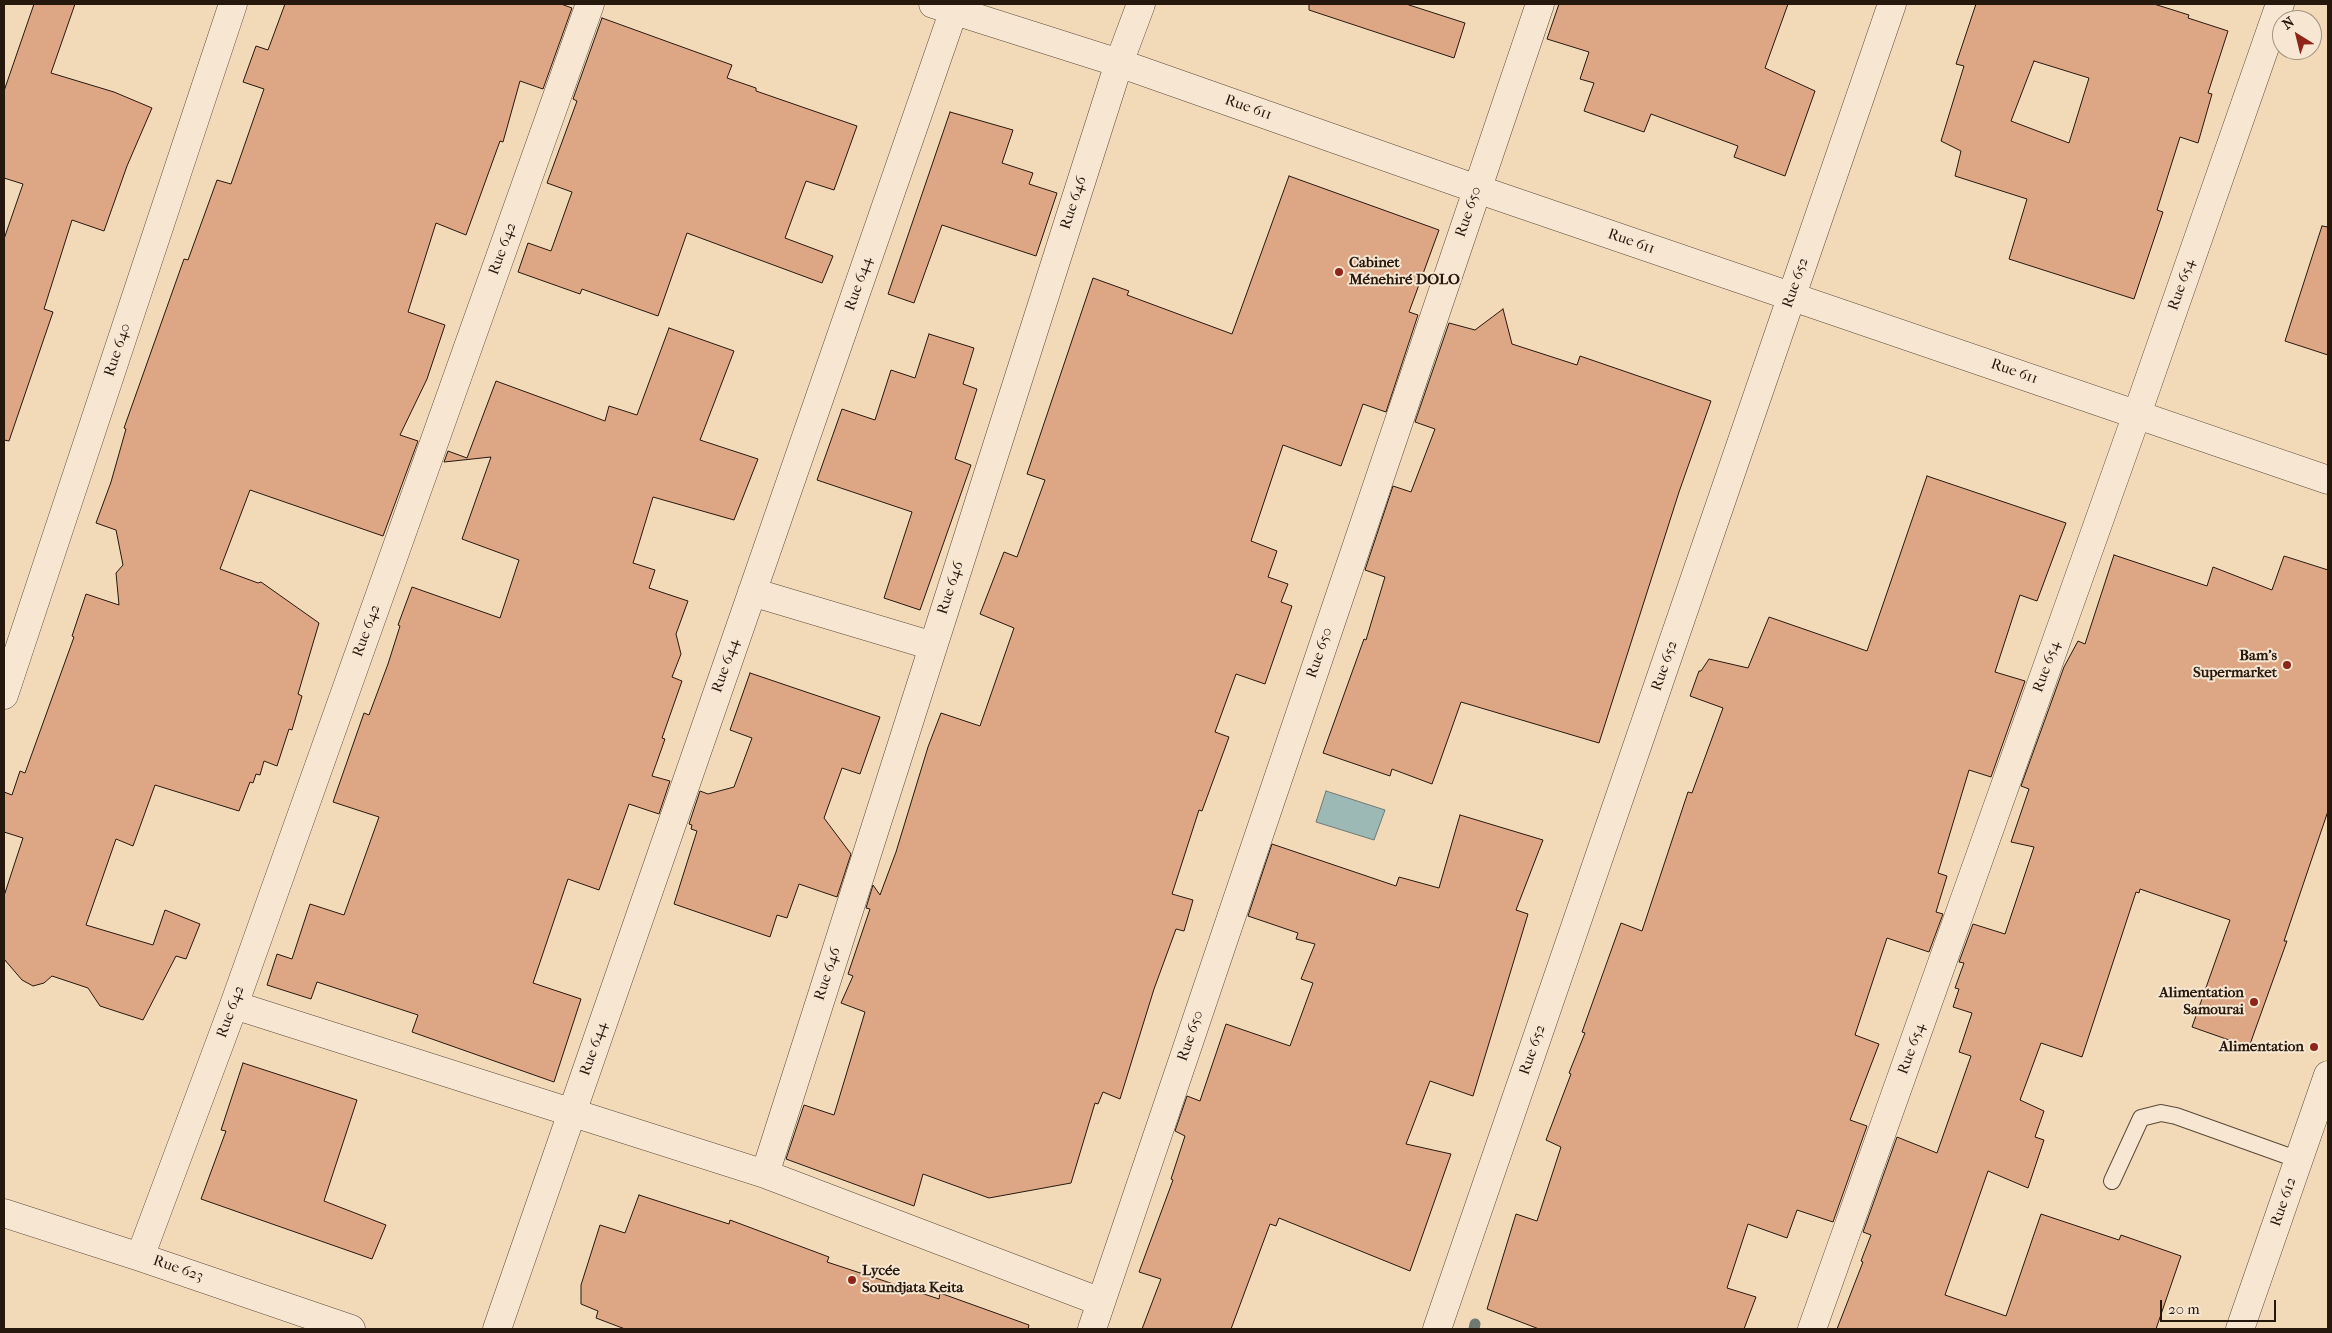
<!DOCTYPE html>
<html>
<head>
<meta charset="utf-8">
<style>
  body { margin:0 }
  #map { position:relative; width:2332px; height:1333px; overflow:hidden; background:#f2dab9; font-family:"IM FELL French Canon",serif }
  canvas { display:block }
  .frame { position:absolute; inset:0; border:5px solid #27180d; pointer-events:none }
  .north { position:absolute; left:2272px; top:10px; width:50px; height:50px; box-sizing:border-box; background:#f7e7d2; border:1px solid #a49483; border-radius:50%; rotate:324deg; font-size:14px; font-weight:700; line-height:20px; text-align:center; color:#27180d }
  .north::after { content:''; display:block; margin:auto; width:18px; height:22px; background:#8f2418; clip-path:polygon(50% 0,100% 100%,50% 72%,0 100%) }
  .scale { position:absolute; left:2160px; top:1300px; width:116px; height:22px; box-sizing:border-box; border:2px solid #27180d; border-top:0; padding-left:6px; font-size:15px; line-height:18px; white-space:nowrap; color:#27180d; -webkit-text-stroke:4px #f7e7d2; paint-order:stroke }
</style>
</head>
<body>
<div id="map">
<canvas width="2332" height="1333"></canvas>
<div class="frame"></div>
<div class="north">N</div>
<div class="scale">20 m</div>
</div>
<script>
const c = document.querySelector('canvas').getContext('2d');
c.lineJoin = 'round';
function paint(path, color) { c.fillStyle = color; c.fill(path, 'evenodd'); }
const toPath = rows => new Path2D(rows.map(r => 'M' + r).join(''));
function stroke(path, color, width, dash) { c.strokeStyle = color; c.lineWidth = width; c.lineCap = dash ? 'butt' : 'round'; c.setLineDash(dash || []); c.stroke(path); }
function write(font, color, halo, rows, align = 'center') {
  c.font = font + ' "IM FELL French Canon",serif'; c.lineWidth = 4; c.setLineDash([]); c.textBaseline = 'middle'; c.strokeStyle = halo; c.fillStyle = color; for (const [text, x, y, turn = 0] of rows) {
    c.save(); c.translate(x, y); c.rotate((+turn || 0) * Math.PI / 180); c.textAlign = isNaN(turn) ? turn : align; if (halo) c.strokeText(text, 0, 0); c.fillText(text, 0, 0); c.restore();
  }
}
const water = toPath([
  [1326,791,1385,810,1374,840,1316,822,1326,791]
]);
const stream = toPath([
  [1474,1329,1475,1324]
]);
const building = toPath([
  [34,4,75,4,51,73,114,92,152,108,127,166,104,231,72,220,44,309,53,312,9,441,4,440,4,239,23,184,4,178,4,91,34,4],
  [285,4,561,4,572,8,543,89,520,81,503,142,500,141,466,235,436,223,408,312,445,325,427,379,400,435,418,441,383,536,250,490,220,569,258,583,261,582,319,623,298,694,302,696,292,730,289,729,277,766,264,761,260,775,256,774,253,783,250,782,239,811,155,785,133,846,116,839,86,925,153,945,165,910,200,924,186,959,176,956,143,1020,100,1006,88,988,52,976,44,983,33,986,22,980,4,959,4,896,23,838,4,832,4,792,12,795,20,771,25,773,74,637,72,636,86,594,119,605,116,573,123,565,116,530,96,523,111,482,126,429,124,428,184,259,188,260,217,180,231,184,264,89,243,82,256,46,268,50,285,4],
  [1309,4,1406,4,1465,23,1454,58,1309,10,1309,4],
  [1559,4,1788,4,1765,68,1815,91,1785,176,1734,157,1738,146,1651,114,1644,132,1584,111,1594,83,1580,79,1589,52,1547,39,1559,4],
  [1976,4,2154,4,2189,15,2188,18,2228,31,2208,93,2212,94,2198,143,2180,137,2157,210,2163,212,2134,299,2009,259,2027,199,1955,176,1961,151,1941,141,1964,66,1956,64,1976,4],
  [2034,61,2089,78,2069,143,2011,121,2034,61],
  [602,18,732,65,727,78,756,88,756,91,857,126,834,190,806,181,785,238,833,256,822,283,687,233,658,316,582,289,580,294,518,272,528,243,551,251,572,192,547,183,577,101,573,99,602,18],
  [950,112,1013,130,1002,163,1033,173,1029,184,1057,193,1036,256,942,225,914,303,888,294,950,112],
  [1289,176,1439,230,1409,312,1418,315,1386,412,1363,404,1341,466,1283,445,1251,541,1277,551,1268,577,1288,584,1281,602,1292,606,1265,684,1236,674,1215,732,1229,737,1202,811,1199,810,1172,894,1193,900,1184,931,1176,929,1154,989,1120,1099,1103,1092,1098,1104,1095,1103,1071,1183,989,1198,923,1174,914,1206,786,1159,804,1105,834,1115,865,1012,841,1003,853,976,848,974,870,909,866,908,873,885,880,895,896,852,928,747,941,713,980,726,1014,628,980,614,1004,552,1017,557,1045,480,1027,474,1093,278,1129,291,1127,295,1232,334,1289,176],
  [2322,226,2328,227,2328,355,2285,341,2322,226],
  [1503,309,1512,344,1577,365,1580,356,1711,401,1679,492,1599,743,1461,702,1432,784,1392,769,1390,776,1323,753,1364,639,1366,640,1385,577,1365,570,1393,486,1411,492,1435,429,1415,422,1449,323,1475,330,1503,309],
  [669,328,734,351,700,440,758,459,734,520,653,497,633,563,655,570,649,588,688,601,676,634,681,654,672,677,682,681,662,738,665,739,652,776,670,781,659,814,629,804,599,890,568,879,533,983,581,999,554,1082,412,1032,418,1015,317,982,311,999,267,985,277,954,292,959,310,904,344,915,379,817,333,802,364,713,369,715,388,664,400,626,398,625,412,587,500,618,519,560,462,539,491,457,444,462,448,451,467,458,496,381,605,421,609,406,637,415,669,328],
  [929,334,974,348,963,384,977,389,955,459,971,465,920,610,884,598,912,512,817,480,842,409,875,420,891,370,915,378,929,334],
  [1927,476,2066,523,2037,601,2020,595,1995,672,2025,681,1991,777,1969,770,1938,873,1947,876,1936,912,1943,914,1929,952,1887,938,1855,1035,1879,1044,1850,1120,1867,1126,1833,1222,1797,1210,1787,1238,1748,1224,1727,1288,1756,1297,1744,1329,1539,1329,1487,1309,1516,1214,1537,1221,1561,1147,1546,1140,1571,1074,1569,1073,1585,1033,1582,1032,1621,923,1642,931,1688,792,1692,793,1723,708,1690,696,1699,671,1701,671,1709,659,1748,668,1769,617,1867,651,1927,476],
  [2114,555,2207,586,2213,567,2272,590,2284,556,2328,570,2328,811,2284,941,2287,941,2249,1047,2192,1027,2230,920,2140,889,2139,893,2136,892,2082,1057,2041,1043,2020,1100,2044,1111,2035,1137,2044,1140,2028,1188,1988,1171,1945,1295,2006,1316,2041,1214,2119,1240,2121,1235,2181,1256,2156,1329,1837,1329,1863,1262,1861,1261,1871,1235,1863,1232,1897,1137,1937,1153,1971,1056,1959,1052,1972,1013,1953,1007,1959,989,1955,988,1964,963,1959,962,1973,924,2005,934,2034,847,2011,842,2029,789,2021,786,2064,667,2078,641,2085,644,2114,555],
  [750,673,880,717,860,774,842,768,824,818,851,854,837,897,799,884,787,918,777,915,770,937,674,904,697,831,691,829,692,825,689,824,700,791,708,794,734,787,752,738,730,730,750,673],
  [1460,815,1543,840,1516,910,1528,914,1473,1096,1430,1081,1406,1144,1451,1154,1410,1271,1279,1218,1276,1226,1270,1224,1231,1329,1142,1329,1161,1279,1139,1272,1173,1180,1171,1179,1185,1136,1175,1131,1187,1096,1200,1101,1226,1024,1290,1046,1313,983,1301,979,1315,944,1296,939,1298,933,1248,916,1272,844,1396,886,1399,877,1439,888,1460,815],
  [243,1063,357,1100,324,1201,386,1225,372,1259,201,1199,226,1131,221,1130,243,1063],
  [639,1195,729,1224,730,1220,829,1257,827,1262,939,1299,940,1293,1029,1325,1028,1329,625,1329,596,1318,598,1311,581,1304,581,1285,600,1225,625,1233,639,1195]
]);
const service = toPath([
  [2112,1181,2141,1118,2161,1113,2176,1116,2299,1160]
]);
const minor = toPath([
  [933,4,1119,63,1477,189,2328,480],
  [752,592,933,646],
  [4,695,233,4],
  [234,1005,765,1174,1101,1302],
  [765,1174,1119,63,1141,4],
  [4,1213,140,1257,351,1329],
  [140,1257,234,1005,590,4],
  [497,1329,956,4],
  [1092,1329,1540,4],
  [1437,1329,1892,4],
  [1812,1329,2137,414,2280,4]
]);
const tertiary = toPath([
  [2240,1329,2328,1075]
]);
const markers = [
  [1339,272,5,"#8f2418"],
  [2287,665,5,"#8f2418"],
  [2254,1002,5,"#8f2418"],
  [2314,1047,5,"#8f2418"],
  [852,1280,5,"#8f2418"]
];
const streetNames = [
  ["Rue 611",1248,108,19],
  ["Rue 646",1074,203,-72],
  ["Rue 650",1469,212,-71],
  ["Rue 611",1631,242,19],
  ["Rue 642",503,249,-70],
  ["Rue 652",1796,283,-71],
  ["Rue 644",859,284,-71],
  ["Rue 654",2182,285,-71],
  ["Rue 640",118,350,-72],
  ["Rue 611",2014,372,19],
  ["Rue 646",951,588,-72],
  ["Rue 642",367,631,-70],
  ["Rue 650",1320,653,-71],
  ["Rue 644",726,666,-71],
  ["Rue 652",1665,666,-71],
  ["Rue 654",2047,667,-70],
  ["Rue 646",828,974,-72],
  ["Rue 642",231,1012,-70],
  ["Rue 650",1191,1036,-71],
  ["Rue 644",594,1049,-71],
  ["Rue 654",1912,1049,-70],
  ["Rue 652",1533,1050,-71],
  ["Rue 612",2284,1202,-71],
  ["Rue 623",178,1269,19]
];
const poiNames = [
  ["Cabinet",1349,263,"left"],
  ["Ménehiré DOLO",1349,280,"left"],
  ["Bam's",2277,656],
  ["Supermarket",2277,673],
  ["Alimentation",2244,993],
  ["Samourai",2244,1010],
  ["Alimentation",2304,1047],
  ["Lycée",862,1271,"left"],
  ["Soundjata Keita",862,1288,"left"]
];
paint(water, '#9db9b6');
stroke(water, '#6e7972', 1);
stroke(stream, '#6e7972', 11);
paint(building, '#dda786');
stroke(building, '#27180d', 1);
stroke(service, '#5a4838', 18);
stroke(minor, '#5a4838', 29);
stroke(tertiary, '#5a4838', 29);
stroke(service, '#f7e7d2', 16);
stroke(minor, '#f7e7d2', 28);
stroke(tertiary, '#f7e7d2', 28);
for (const [x, y, r, color] of markers) { const dot = new Path2D(); dot.arc(x, y, r, 0, 2 * Math.PI); c.fillStyle = color; c.fill(dot); stroke(dot, '#f7e7d2', 2); }
write('15px', '#27180d', '#f7e7d2', streetNames);
write('bold 15px', '#27180d', '#f7e7d2', poiNames, 'right');
</script>
</body>
</html>
